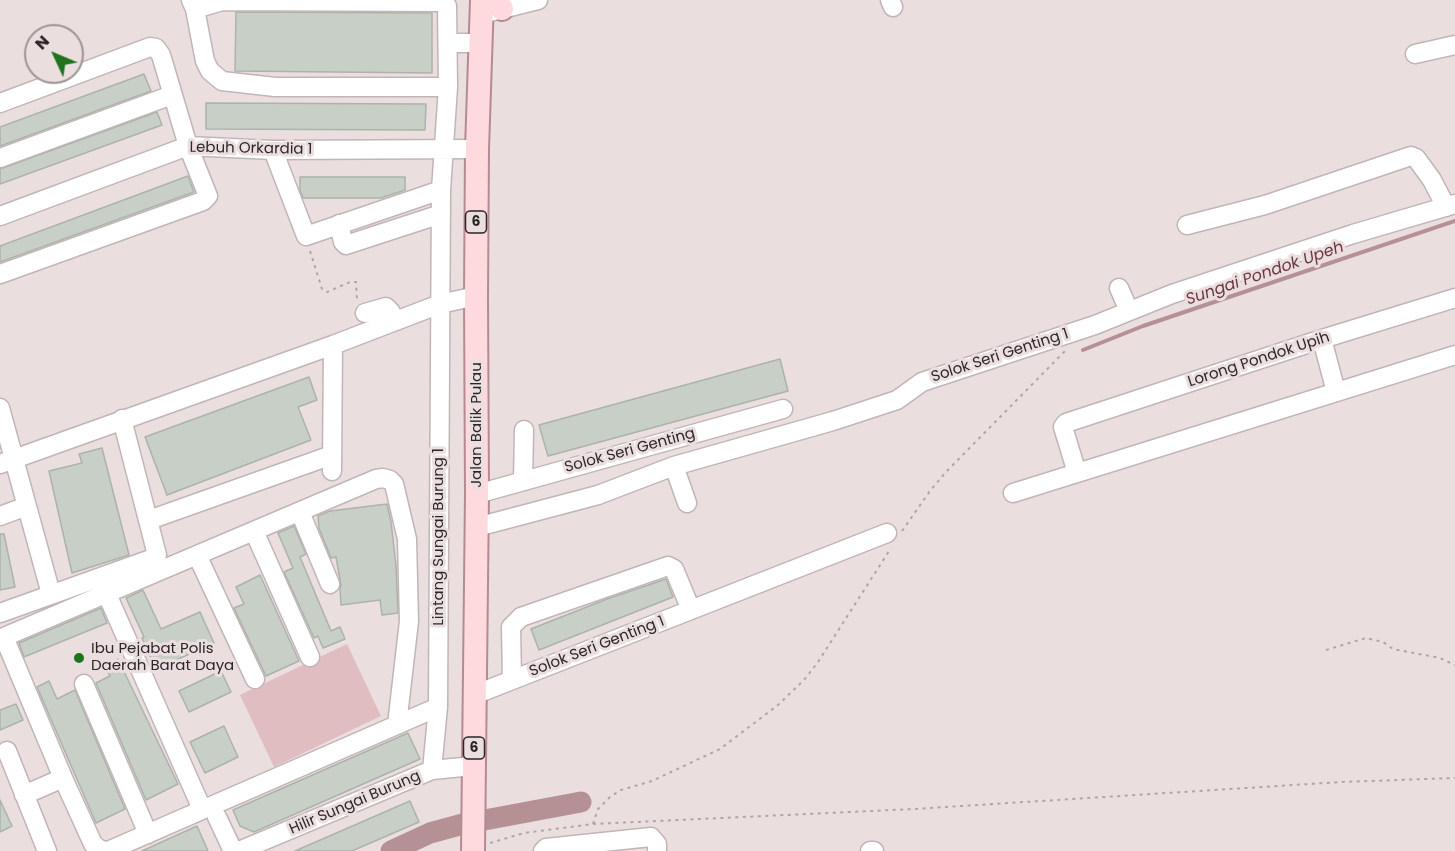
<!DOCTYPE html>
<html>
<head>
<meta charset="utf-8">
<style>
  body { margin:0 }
  #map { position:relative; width:1455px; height:851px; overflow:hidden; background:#ebdedf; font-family:Poppins,sans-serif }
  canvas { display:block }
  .north { position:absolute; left:24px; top:24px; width:60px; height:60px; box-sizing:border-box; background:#ebdedf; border:2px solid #9e9495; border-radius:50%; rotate:314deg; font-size:16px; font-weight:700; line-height:24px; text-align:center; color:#2b2627 }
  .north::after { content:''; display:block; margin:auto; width:21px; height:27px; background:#1f731d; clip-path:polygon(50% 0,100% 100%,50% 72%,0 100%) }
</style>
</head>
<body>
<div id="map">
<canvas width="1455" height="851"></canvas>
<div class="north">N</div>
</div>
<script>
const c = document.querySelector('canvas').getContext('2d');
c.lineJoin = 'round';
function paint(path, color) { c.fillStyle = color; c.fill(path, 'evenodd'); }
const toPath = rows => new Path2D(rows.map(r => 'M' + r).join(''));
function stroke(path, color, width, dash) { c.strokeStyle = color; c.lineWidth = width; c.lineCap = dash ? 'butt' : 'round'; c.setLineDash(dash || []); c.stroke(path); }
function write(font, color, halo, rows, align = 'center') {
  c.font = font + ' Poppins,sans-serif'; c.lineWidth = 6; c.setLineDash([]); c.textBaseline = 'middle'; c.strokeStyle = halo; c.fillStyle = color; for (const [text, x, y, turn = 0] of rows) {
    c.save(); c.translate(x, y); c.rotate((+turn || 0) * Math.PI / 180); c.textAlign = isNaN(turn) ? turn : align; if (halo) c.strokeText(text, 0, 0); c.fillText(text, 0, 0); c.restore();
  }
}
const green = toPath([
  [347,644,381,716,274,767,240,695]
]);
const stream = toPath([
  [1083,350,1143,326,1455,221]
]);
const river = toPath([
  [391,851,430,833,463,824,581,802]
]);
const building = toPath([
  [236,12,432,13,432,73,235,71,236,12],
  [144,74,151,91,0,146,0,127,144,74],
  [206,103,426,104,425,130,206,129,206,103],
  [157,112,162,125,0,184,0,169,157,112],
  [188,176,194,192,0,262,0,246,188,176],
  [300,177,405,177,405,190,381,198,303,198,300,190,300,177],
  [780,359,788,391,548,456,539,425,780,359],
  [309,377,317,400,298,407,311,440,167,495,145,437,309,377],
  [102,448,129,555,72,573,49,471,82,463,79,454,102,448],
  [387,504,391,522,396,566,398,613,382,615,380,600,341,605,340,589,341,585,336,557,331,558,319,528,318,516,330,511,387,504],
  [294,526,306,554,300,557,331,631,340,627,345,639,323,648,318,636,314,638,284,572,293,568,278,533,294,526],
  [0,534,4,534,15,587,0,590,0,534],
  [260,575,299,661,266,676,234,608,244,604,236,587,260,575],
  [666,579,673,597,539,650,531,629,607,599,666,579],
  [143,590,161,629,200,612,214,643,156,669,142,638,144,637,126,598,143,590],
  [101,608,107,623,24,657,19,643,101,608],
  [118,659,178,784,146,800,96,683,110,676,105,666,118,659],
  [221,671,231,692,189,712,179,691,221,671],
  [49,681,57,699,75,690,125,809,96,823,37,687,49,681],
  [16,704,23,720,0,730,0,710,16,704],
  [224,726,238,757,205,773,190,742,224,726],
  [408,733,420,759,254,832,240,826,233,810,408,733],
  [0,800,12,826,0,832,0,800],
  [410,801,419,822,352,851,295,851,410,801],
  [197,826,208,851,142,851,197,826]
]);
const path = toPath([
  [310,251,322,289,327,292,350,282,356,282,357,301],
  [902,531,930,491,946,472,1065,351],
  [1326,650,1366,638,1383,642,1393,649,1440,658,1455,665],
  [593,824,598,809,610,797,621,790,652,781,720,749,778,705,804,680,818,662,891,548],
  [490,843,524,833,593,824,914,809,1341,782,1455,778]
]);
const minor = toPath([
  [191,0,195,9,205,61,210,71,222,81,275,87,448,87],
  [890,0,893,7],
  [195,9,222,1,443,2,447,6,448,87,441,190,438,707,432,770],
  [490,12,538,0],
  [449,43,481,43],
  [1415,54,1455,45],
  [0,103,150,47,156,48,161,55,188,146,208,196,203,201,0,274],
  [273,150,306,236,441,190],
  [0,158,172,95],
  [0,216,188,146,273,150,477,149],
  [339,224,343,242,346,245,441,214],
  [1187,225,1265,205,1411,156,1416,158,1432,180,1446,207],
  [1119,288,1129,311],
  [365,313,386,307,390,311,396,321],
  [1322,339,1336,392],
  [0,408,51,594],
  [0,464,333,345,440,304,476,296],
  [674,466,687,503],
  [332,471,333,345],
  [1077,473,1063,427,1066,423,1322,339,1455,298],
  [523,481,524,430],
  [1013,493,1455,355],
  [477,494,783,409],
  [300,512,330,584],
  [0,516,27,506],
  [149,520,332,455],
  [477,527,598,495,674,466,833,421,897,400,922,382,1095,325,1172,294,1353,234,1455,204],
  [254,531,310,657],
  [197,555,255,679],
  [106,592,202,809],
  [0,613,154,558,157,555,122,419],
  [512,680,511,627,521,617,668,566,674,569,691,610],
  [84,684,148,834],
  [474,695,887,533],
  [7,751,47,851],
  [24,795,63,778],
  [217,817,233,851],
  [105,851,99,849,93,844,63,778,4,637,376,479,383,478,390,480,394,484,407,539,409,621,397,725],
  [108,851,438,707],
  [239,851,432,770,473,766],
  [543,851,546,848,651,837,657,844,657,851],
  [870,851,874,851]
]);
const major = toPath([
  [495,0,502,9],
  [473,851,477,494,476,296,477,149,482,0]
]);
const markers = [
  [79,658,6,"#1f731d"]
];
const shields = [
  [476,222,21],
  [474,748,21]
];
const shieldNames = [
  ["6",476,222],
  ["6",474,748]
];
const streetNames = [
  ["Lebuh Orkardia 1",251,149,1],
  ["Solok Seri Genting 1",1000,356,-18],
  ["Lorong Pondok Upih",1259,360,-18],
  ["Jalan Balik Pulau",477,425,-90],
  ["Solok Seri Genting",630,451,-15],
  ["Lintang Sungai Burung 1",439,537,-90],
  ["Solok Seri Genting 1",597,647,-21],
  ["Hilir Sungai Burung",355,803,-23]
];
const poiNames = [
  ["Ibu Pejabat Polis",91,649],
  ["Daerah Barat Daya",91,666]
];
const waterNames = [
  ["Sungai Pondok Upeh",1265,274,-19]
];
paint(green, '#e0bdc1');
stroke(stream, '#b59196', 4);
stroke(river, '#b59196', 21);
paint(building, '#c8cfc7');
stroke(building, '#abb3ab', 1.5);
stroke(minor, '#c2b5b7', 21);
stroke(major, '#b48b90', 26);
stroke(path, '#b0a5a6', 2, [3, 4.5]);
stroke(minor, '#fff', 18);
stroke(major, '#fedadf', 22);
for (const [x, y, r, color] of markers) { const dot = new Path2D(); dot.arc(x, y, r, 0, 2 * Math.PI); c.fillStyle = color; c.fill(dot); stroke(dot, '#ebdedf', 2); }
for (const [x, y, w] of shields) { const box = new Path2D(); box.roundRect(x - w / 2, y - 11, w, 22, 4.5); c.fillStyle = '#ebdedf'; c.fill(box); stroke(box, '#2b2627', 1.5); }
write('bold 14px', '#2b2627', null, shieldNames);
write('15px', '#2b2627', '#ebdedf', streetNames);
write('15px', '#2b2627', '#ebdedf', poiNames, 'left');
write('italic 16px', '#6b3741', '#ebdedf', waterNames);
</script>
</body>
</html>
